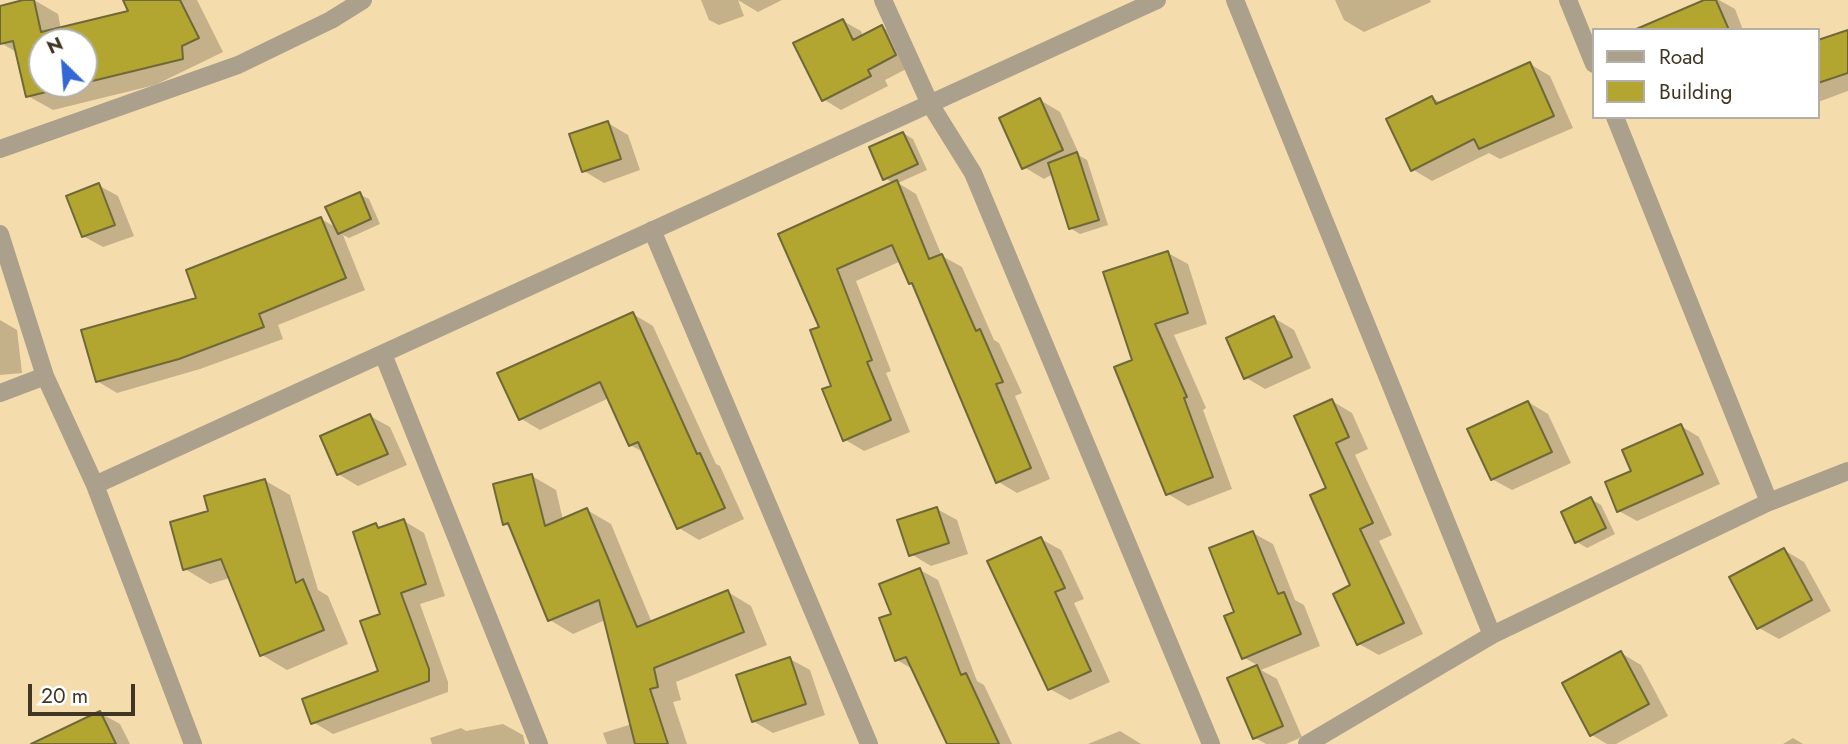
<!DOCTYPE html>
<html>
<head>
<meta charset="utf-8">
<style>
  body { margin:0 }
  #map { position:relative; width:1848px; height:744px; overflow:hidden; background:#f5dcac; font-family:Jost,sans-serif }
  canvas { display:block }
  .legend { position:absolute; left:1592px; top:28px; width:228px; height:91px; box-sizing:border-box; background:#fff; border:2px solid #b3afa7; margin:0; padding:9px 12px; list-style:none; font-size:21px; color:#403623 }
  .legend li { display:flex; align-items:center; gap:14px; height:35px }
  .legend b { width:35px; border:2px solid #b3afa7 }
  .north { position:absolute; left:28px; top:28px; width:70px; height:70px; box-sizing:border-box; background:#fff; border:2px solid #b3afa7; border-radius:50%; rotate:335deg; font-size:19px; font-weight:700; line-height:28px; text-align:center; color:#403623 }
  .north::after { content:''; display:block; margin:auto; width:24px; height:32px; background:#3467d6; clip-path:polygon(50% 0,100% 100%,50% 72%,0 100%) }
  .scale { position:absolute; left:28px; top:684px; width:107px; height:32px; box-sizing:border-box; border:4px solid #403623; border-top:0; padding-left:9px; font-size:21px; line-height:24px; white-space:nowrap; color:#403623; -webkit-text-stroke:5px #fff; paint-order:stroke }
</style>
</head>
<body>
<div id="map">
<canvas width="1848" height="744"></canvas>
<ul class="legend">
<li><b style="height:9px;background:#aba08c"></b>Road</li>
<li><b style="height:19px;background:#b2a630"></b>Building</li>
</ul>
<div class="north">N</div>
<div class="scale">20 m</div>
</div>
<script>
const c = document.querySelector('canvas').getContext('2d');
c.lineJoin = 'round';
function paint(path, color) { c.fillStyle = color; c.fill(path, 'evenodd'); }
const toPath = rows => new Path2D(rows.map(r => 'M' + r).join(''));
function stroke(path, color, width, dash) { c.strokeStyle = color; c.lineWidth = width; c.lineCap = dash ? 'butt' : 'round'; c.setLineDash(dash || []); c.stroke(path); }
const shadow = toPath([
  [34,0,58,14,61,29,131,12,125,0,197,0,223,52,155,85,53,110,28,96,18,53,1,43,0,40,0,8],
  [42,42,84,42,84,84,42,84],
  [701,0,738,0,744,16,719,25,709,20],
  [738,0,782,0,758,12],
  [1335,0,1430,0,1431,2,1364,32,1344,20],
  [1709,0,1719,0,1735,9,1743,30,1647,30],
  [843,21,861,31,863,36,882,27,899,37,912,66,885,80,888,86,841,110,823,99],
  [1848,32,1848,91,1818,102,1818,42],
  [1530,64,1550,76,1573,128,1500,159,1489,153,1432,181,1412,169,1432,98,1442,103],
  [1040,100,1060,112,1080,156,1087,160,1108,225,1080,234,1070,228,1053,174,1044,179,1024,167],
  [608,123,628,135,640,170,604,183,584,171],
  [903,133,913,139,927,170,898,183,916,194,942,256,962,267,994,340,999,343,1022,393,1015,396,1050,479,1017,493,997,481,915,286,911,283,901,261,856,281,891,371,886,373,910,432,864,451,844,439,822,328,781,235,893,183,885,178],
  [98,185,118,196,134,236,103,247,83,236],
  [359,194,369,199,380,224,349,238,343,235,365,290,278,325,283,339,200,369,117,393,97,381,199,300,321,219,337,228],
  [1168,253,1188,264,1207,324,1174,335,1206,408,1203,410,1232,489,1188,506,1168,494,1134,361],
  [633,314,653,326,716,464,720,466,744,519,699,540,679,528,645,453,630,445,609,398,540,430,520,418],
  [1274,318,1294,330,1311,368,1265,389,1245,377],
  [0,320,17,330,22,373,0,375],
  [1332,401,1352,413,1368,449,1355,455,1392,535,1379,541,1423,634,1379,655,1359,644,1353,586,1328,489],
  [1528,402,1548,414,1571,463,1512,490,1492,479],
  [370,416,390,427,407,465,358,486,338,474],
  [1681,426,1699,437,1720,484,1637,521,1619,511,1634,472],
  [532,476,556,490,563,520,587,510,611,524,652,623,728,592,751,606,767,645,676,682,681,700,673,702,687,744,607,744,603,733,632,724,605,620,573,634,550,620,511,528,504,523],
  [264,480,290,495,318,590,328,596,348,644,287,670,262,655,230,578,210,584,185,569,210,512],
  [1591,499,1601,505,1615,534,1587,548,1577,542],
  [937,509,957,520,968,554,931,566,911,554],
  [404,521,424,533,445,596,420,604,448,682,448,692,333,734,313,722,380,672,382,615,376,525,382,529],
  [1253,533,1273,544,1295,600,1304,605,1320,646,1261,670,1277,679,1302,737,1286,744,1266,744,1254,737,1229,679,1259,666,1243,657],
  [1041,539,1061,550,1084,599,1074,603,1110,682,1070,700,1050,689],
  [1784,550,1804,562,1831,611,1779,639,1759,628],
  [920,570,938,580,977,681,984,685,1012,744,948,744,914,670,897,660,893,615],
  [1621,653,1641,665,1668,716,1616,744,1607,744,1592,735],
  [790,659,810,670,825,715,773,733,753,721],
  [100,713,120,724,130,744,53,744],
  [503,724,523,735,525,744,432,744,430,738,461,728,466,731],
  [1120,731,1141,744,1088,744],
  [1793,738,1803,744,1783,744]
]);
const building = toPath([
  [23,0,34,0,41,32,128,11,123,0,180,0,199,38,182,46,183,59,84,83,84,42,42,42,42,84,79,84,26,97,13,41,0,44,0,6,23,0],
  [1704,0,1716,0,1729,30,1634,30,1704,0],
  [843,19,853,40,882,25,896,55,868,70,871,76,822,101,793,43,843,19],
  [1848,30,1848,73,1818,83,1818,40,1848,30],
  [1530,62,1554,116,1479,149,1474,139,1411,171,1386,119,1432,96,1436,104,1530,62],
  [1040,98,1063,150,1022,169,999,118,1040,98],
  [608,121,621,159,582,172,569,134,608,121],
  [903,132,918,164,883,180,869,147,903,132],
  [1077,152,1099,220,1069,229,1048,163,1077,152],
  [897,180,929,259,942,254,976,331,980,329,1003,382,996,384,1031,468,996,483,912,283,909,284,892,245,837,269,872,360,867,362,891,420,843,441,822,389,831,386,810,330,819,327,778,234,897,180],
  [99,183,115,225,82,237,66,196,99,183],
  [360,192,371,219,338,234,325,207,360,192],
  [321,217,346,278,259,314,264,327,179,359,96,382,81,330,196,298,186,270,321,217],
  [1168,251,1188,313,1155,324,1187,397,1184,398,1213,477,1166,495,1114,367,1132,360,1103,272,1168,251],
  [633,312,697,454,700,453,725,508,677,529,638,442,629,446,600,382,519,420,497,373,633,312],
  [1274,316,1292,357,1244,379,1226,338,1274,316],
  [1332,399,1349,437,1336,443,1373,523,1360,529,1404,623,1357,645,1333,594,1350,585,1310,495,1326,488,1294,416,1332,399],
  [1528,401,1552,452,1491,480,1467,429,1528,401],
  [370,414,388,454,337,475,320,436,370,414],
  [1681,424,1703,474,1617,512,1605,482,1631,471,1622,450,1681,424],
  [532,474,545,526,587,508,637,627,728,590,744,632,654,668,658,687,650,689,668,744,635,744,599,600,548,621,508,523,503,525,493,484,532,474],
  [265,479,296,583,303,579,324,630,260,656,221,559,183,570,170,522,208,511,204,496,265,479],
  [1591,497,1606,528,1575,543,1561,512,1591,497],
  [937,507,949,543,909,556,897,520,937,507],
  [404,519,426,584,401,593,429,669,429,681,311,724,302,699,378,671,360,621,380,614,353,532,376,523,378,528,404,519],
  [1253,531,1278,594,1284,592,1301,634,1242,659,1224,616,1234,612,1209,548,1253,531],
  [1041,537,1065,588,1055,592,1091,671,1048,690,987,561,1041,537],
  [1784,548,1812,600,1757,629,1729,577,1784,548],
  [920,568,961,675,966,673,999,744,947,744,906,657,895,661,879,618,891,614,879,584,920,568],
  [1621,651,1649,704,1590,736,1562,683,1621,651],
  [790,657,806,704,752,722,736,675,790,657],
  [1257,665,1283,726,1253,739,1227,678,1257,665],
  [100,711,116,744,31,744,100,711]
]);
const street = toPath([
  [883,0,930,104,973,173,1211,744],
  [1235,0,1492,635,1307,744],
  [1568,0,1594,64],
  [1615,117,1769,502],
  [0,149,238,65,331,20,363,0],
  [652,230,869,744],
  [0,234,45,376,95,485,193,744],
  [383,354,539,744],
  [0,393,45,376],
  [95,485,1157,0],
  [1492,635,1769,502,1848,471]
]);
paint(shadow, '#0003');
paint(building, '#b2a630');
stroke(building, '#6f693a', 2);
stroke(street, '#aba08c', 18);
</script>
</body>
</html>
